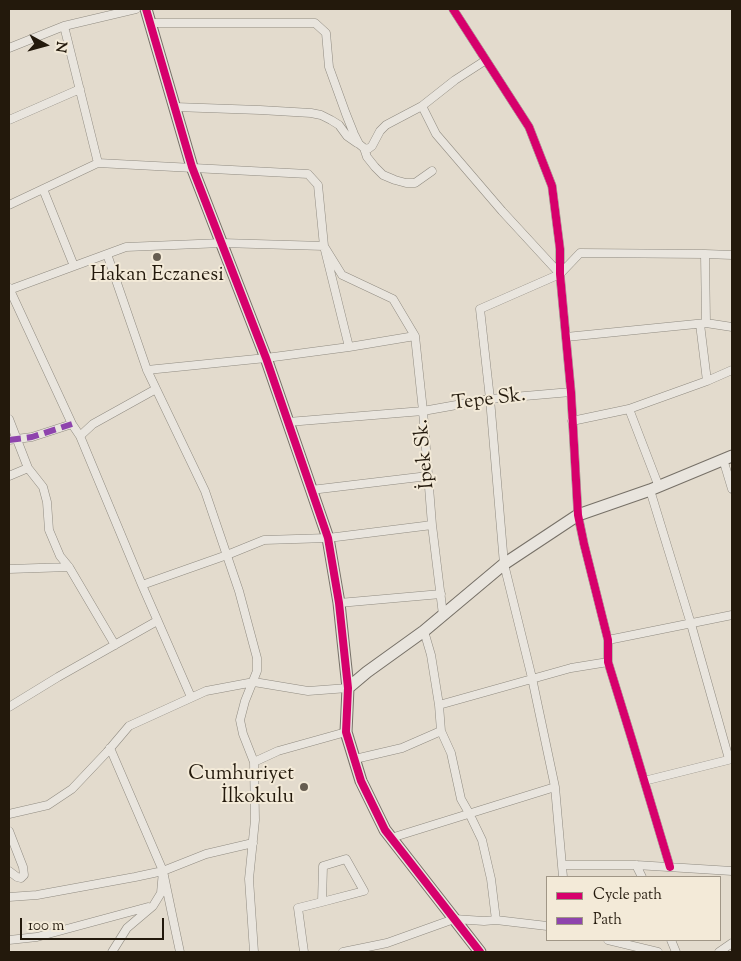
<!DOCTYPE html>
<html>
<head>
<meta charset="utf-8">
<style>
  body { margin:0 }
  #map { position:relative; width:741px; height:961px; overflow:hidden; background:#e3dbcd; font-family:"Sorts Mill Goudy",serif }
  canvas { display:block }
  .frame { position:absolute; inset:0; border:10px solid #23190c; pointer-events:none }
  .legend { position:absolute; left:546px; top:876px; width:175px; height:65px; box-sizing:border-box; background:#f3ead8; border:1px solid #a09686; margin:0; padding:6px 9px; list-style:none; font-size:15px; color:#23190c }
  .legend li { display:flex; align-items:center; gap:10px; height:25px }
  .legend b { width:25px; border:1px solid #a09686 }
  .north { position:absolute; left:20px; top:20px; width:50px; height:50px; -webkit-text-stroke:4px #f3ead8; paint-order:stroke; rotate:97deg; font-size:14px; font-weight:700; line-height:20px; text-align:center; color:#23190c }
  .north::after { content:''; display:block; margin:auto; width:18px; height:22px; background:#23190c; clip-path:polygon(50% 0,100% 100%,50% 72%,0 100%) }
  .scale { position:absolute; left:20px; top:918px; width:144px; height:22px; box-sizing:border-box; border:2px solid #23190c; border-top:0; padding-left:6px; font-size:15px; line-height:18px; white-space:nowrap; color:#23190c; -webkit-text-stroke:4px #f3ead8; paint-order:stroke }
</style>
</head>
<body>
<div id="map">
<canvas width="741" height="961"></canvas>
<div class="frame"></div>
<ul class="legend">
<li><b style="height:6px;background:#d6006c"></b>Cycle path</li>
<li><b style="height:6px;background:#8e44ad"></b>Path</li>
</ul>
<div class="north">N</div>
<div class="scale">100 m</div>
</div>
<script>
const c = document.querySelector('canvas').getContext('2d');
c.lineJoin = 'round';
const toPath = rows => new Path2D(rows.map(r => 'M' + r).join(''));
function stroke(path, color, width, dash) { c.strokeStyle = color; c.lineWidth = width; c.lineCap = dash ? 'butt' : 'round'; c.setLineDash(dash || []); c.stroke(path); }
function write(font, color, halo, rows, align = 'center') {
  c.font = font + ' "Sorts Mill Goudy",serif'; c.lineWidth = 4; c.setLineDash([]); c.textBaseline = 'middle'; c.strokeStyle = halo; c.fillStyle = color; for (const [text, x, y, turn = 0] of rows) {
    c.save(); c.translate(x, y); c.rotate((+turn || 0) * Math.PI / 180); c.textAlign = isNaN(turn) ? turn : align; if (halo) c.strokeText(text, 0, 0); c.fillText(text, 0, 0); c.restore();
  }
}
const street = toPath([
  [453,9,529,127,552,186,560,249,560,274,571,392,578,515,584,544,608,640,608,662,632,740,670,867],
  [150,23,315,23,326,33,329,67,346,114,354,134,359,144,364,148,368,149,372,146,380,131,386,125,422,106],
  [64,26,98,163],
  [9,48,64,26,136,9],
  [486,60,455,80,422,106,436,134,502,211,560,274],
  [175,107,260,110,311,113,321,115,331,120,339,125,347,136,357,143],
  [9,120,80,89],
  [364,148,367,157,375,167,383,175,395,180,406,183,415,183,432,171],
  [43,189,74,266],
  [9,205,98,163,308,174,318,185,324,246,349,347],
  [107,254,147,370,205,491,239,591,257,658,257,671,245,701,240,720,243,734,254,762,255,820,249,879,254,952],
  [705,254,706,323],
  [9,288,72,424,80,436,142,585,191,697],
  [9,290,126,247,222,243,324,246,342,275,393,299,415,336,423,411,432,525,443,615],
  [700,324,707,381],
  [566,337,706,323,732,327],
  [147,370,266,358,349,347,415,336],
  [629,409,659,487],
  [9,419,28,468,43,487,47,502,49,530,60,556,69,567,115,645],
  [572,421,629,409,707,381,732,370],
  [288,422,423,411,490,399,571,392],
  [80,436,93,424,156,389],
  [9,440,32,437,72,424],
  [723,459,732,489],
  [9,476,28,468],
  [311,490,428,476],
  [650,490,691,624,729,759],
  [9,569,69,567],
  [142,585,227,555,264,540,328,538,432,525],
  [339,603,441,594],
  [424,631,431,655,439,705,441,731,451,753,461,799,469,813,482,840,491,879,496,920],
  [608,640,732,615],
  [439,705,571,668,608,662],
  [9,707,58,677,157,621],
  [110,748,163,871,173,919,180,952],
  [355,759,402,748,441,731],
  [254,762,278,751,346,732],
  [644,781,732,759],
  [9,814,48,805,72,789,107,752,129,726,206,691,254,682,308,691,348,688],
  [9,831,23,867,24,875,21,878,17,877,9,871],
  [391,838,555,787],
  [562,865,636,865,732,871],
  [636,865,642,877],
  [563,877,555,787,532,678,504,564,490,399,480,309,560,274,580,253,705,254,732,255],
  [9,897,37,895,135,877,163,871],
  [9,940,37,937,148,907],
  [608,940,658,952],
  [671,940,676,952],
  [112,952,127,928,153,906,161,893,163,871,206,854,253,843],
  [304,952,298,908,322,902,364,891,346,859,323,866,322,902],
  [343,952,387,943,454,919,484,921,496,920,547,926],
  [719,952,732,943]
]);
const secondary = toPath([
  [146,9,192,167,266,358,328,538,339,603,348,688,346,732,361,781,385,830,480,952],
  [348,688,367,672,424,631,504,564,578,515,650,490,732,456]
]);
const quiet = toPath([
  [9,440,32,437,72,424]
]);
const cycleway = toPath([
  [146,9,192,167,266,358,328,538,339,603,348,688,346,732,361,781,385,830,480,952],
  [453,9,529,127,552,186,560,249,560,274,571,392,578,515,584,544,608,640,608,662,632,740,670,867]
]);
const markers = [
  [157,257,5,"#665d50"],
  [304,787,5,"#665d50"]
];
const poiNames = [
  ["Hakan Eczanesi",157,277],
  ["Cumhuriyet",294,776,"right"],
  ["İlkokulu",294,799,"right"]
];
const streetNames = [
  ["Tepe Sk.",489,401,-7],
  ["İpek Sk.",426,454,-95]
];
stroke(street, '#908b81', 9);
stroke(secondary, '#767067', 13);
stroke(street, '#e9e5de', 8);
stroke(secondary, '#e9e5de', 11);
stroke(quiet, '#8e44ad', 6, [12, 6]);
stroke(cycleway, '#d6006c', 8);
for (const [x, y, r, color] of markers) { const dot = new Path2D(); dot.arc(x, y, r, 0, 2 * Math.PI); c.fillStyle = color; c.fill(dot); stroke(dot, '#f3ead8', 2); }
write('20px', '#23190c', '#f3ead8', poiNames);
write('20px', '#23190c', '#f3ead8', streetNames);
</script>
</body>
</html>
